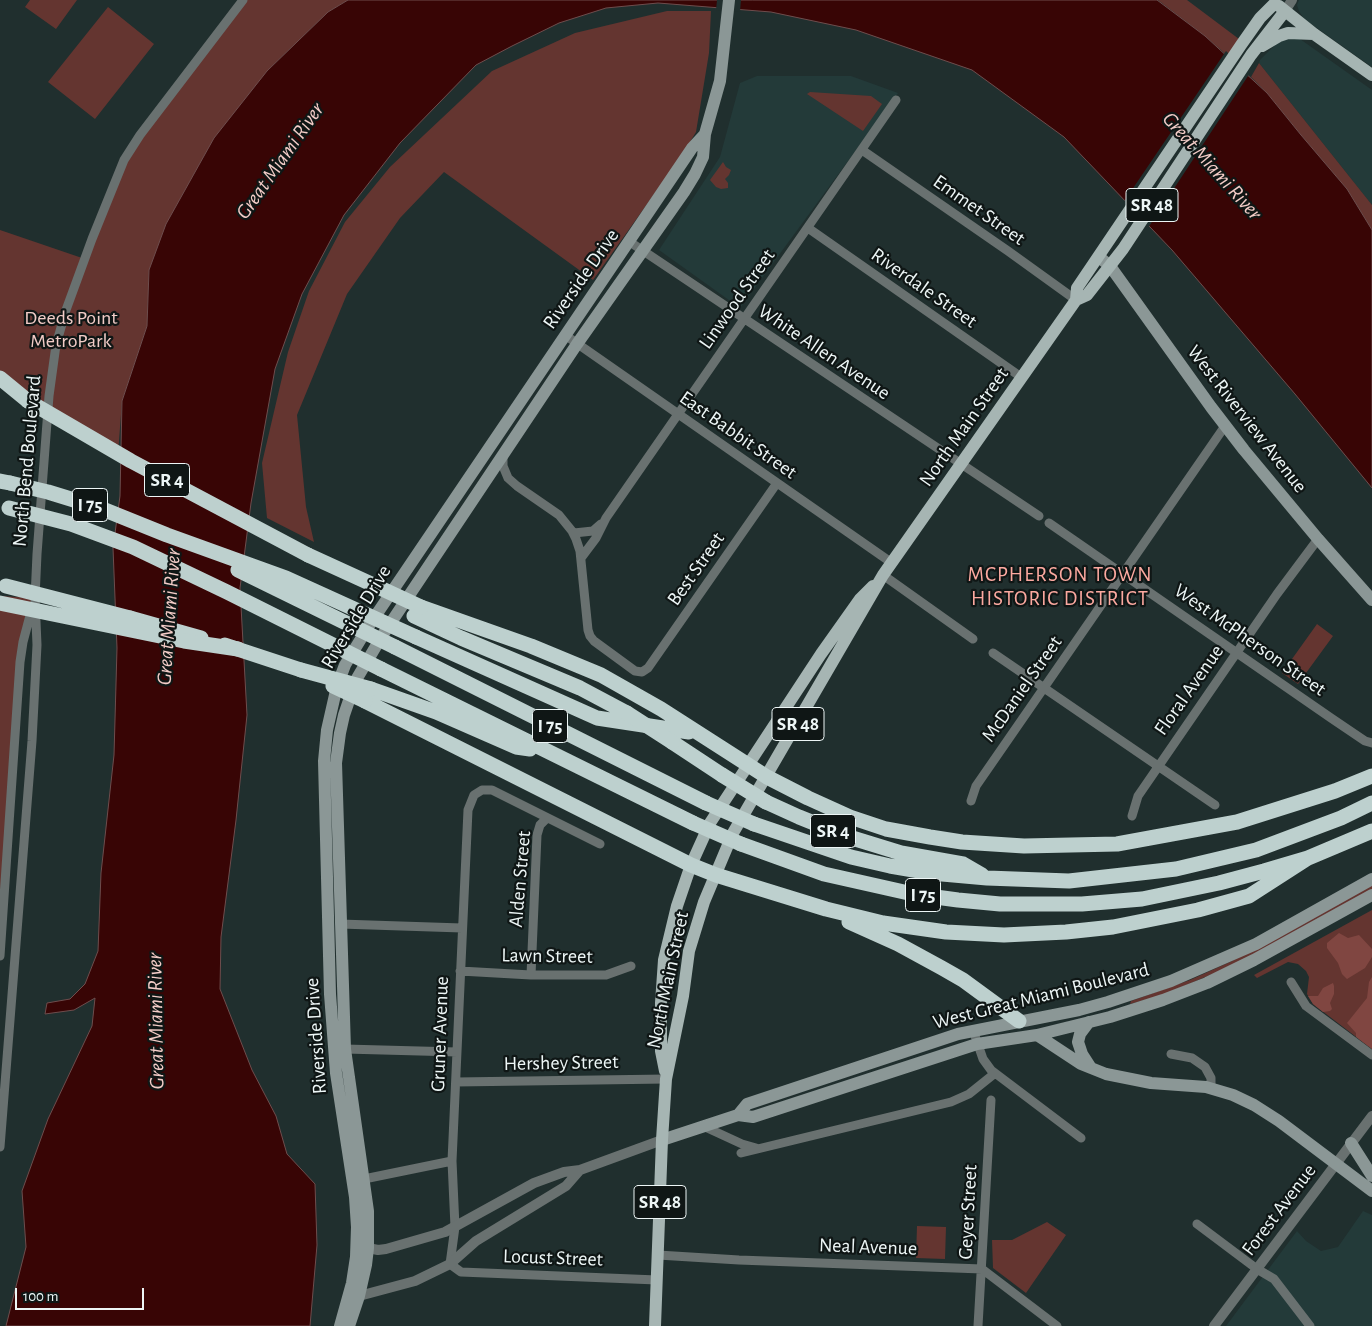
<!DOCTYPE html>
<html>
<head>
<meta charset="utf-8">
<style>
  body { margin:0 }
  #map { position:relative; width:1372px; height:1326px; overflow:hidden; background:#202f2e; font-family:"Alegreya Sans",sans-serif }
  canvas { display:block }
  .scale { position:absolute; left:15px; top:1288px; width:129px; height:22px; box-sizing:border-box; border:2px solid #edf6f6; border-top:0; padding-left:6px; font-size:15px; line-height:18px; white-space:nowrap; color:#edf6f6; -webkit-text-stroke:4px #0f1615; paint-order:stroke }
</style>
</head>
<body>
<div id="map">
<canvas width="1372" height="1326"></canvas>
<div class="scale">100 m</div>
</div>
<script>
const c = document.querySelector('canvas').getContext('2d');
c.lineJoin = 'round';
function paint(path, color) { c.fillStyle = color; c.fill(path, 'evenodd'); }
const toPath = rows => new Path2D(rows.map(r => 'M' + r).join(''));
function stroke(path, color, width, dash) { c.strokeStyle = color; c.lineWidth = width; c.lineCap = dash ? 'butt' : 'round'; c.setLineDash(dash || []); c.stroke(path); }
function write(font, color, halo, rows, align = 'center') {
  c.font = font + ' "Alegreya Sans",sans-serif'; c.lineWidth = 4.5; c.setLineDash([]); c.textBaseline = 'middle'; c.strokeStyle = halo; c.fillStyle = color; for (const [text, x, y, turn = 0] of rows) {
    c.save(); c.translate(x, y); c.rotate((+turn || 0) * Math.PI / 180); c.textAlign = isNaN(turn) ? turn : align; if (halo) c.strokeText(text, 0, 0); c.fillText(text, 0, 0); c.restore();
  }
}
const built = toPath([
  [1299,0,1372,0,1372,67,1304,19,1299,11,1297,5],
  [1281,39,1300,39,1372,90,1372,205,1259,63,1260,60],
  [757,76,851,76,898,93,740,308,659,250,720,157,740,83],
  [1363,1211,1372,1215,1372,1326,1226,1326,1297,1231,1306,1241,1321,1251,1338,1247]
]);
const green = toPath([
  [30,0,77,0,56,29,25,7],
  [243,0,348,0,328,12,267,71,149,270,147,326,122,401,118,454,0,376,0,230,85,259,124,160],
  [1158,0,1187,0,1239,39,1228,56,1205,36],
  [108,7,154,44,95,119,48,82],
  [667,11,711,11,709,53,696,132,682,155,593,280,444,172,400,218,347,294,297,415,306,507,314,542,267,518,262,463,288,352,309,291,345,222,390,167,492,71,575,33],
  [1259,63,1372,205,1372,230,1347,189,1301,135,1267,93,1251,77],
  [810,92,871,96,882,104,863,131,807,94],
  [723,162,726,167,731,170,729,175,725,179,728,183,728,188,721,189,716,187,710,180],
  [0,596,35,598,23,642,0,956],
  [1317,624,1333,636,1298,684,1282,673],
  [1372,884,1372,890,1234,965,1160,996,1130,1004,1131,1001,1190,980,1232,961],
  [1372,910,1372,1049,1313,1004,1307,994,1309,977,1306,971,1298,964,1288,962,1257,978,1254,975],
  [1047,1222,1066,1235,1026,1293,993,1268,992,1240,1012,1240],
  [917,1226,946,1227,945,1259,916,1258]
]);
const forest = toPath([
  [1339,933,1348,938,1359,935,1372,949,1372,957,1365,968,1347,979,1342,974,1338,963,1327,948,1327,943],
  [1372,977,1372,1049,1356,1037,1356,1033,1347,1023,1367,998,1369,982],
  [1333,983,1334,986,1334,994,1330,1003,1332,1009,1330,1011,1323,1012,1313,1004,1308,996,1318,996,1323,988]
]);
const water = toPath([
  [348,0,1157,0,1205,36,1267,93,1301,135,1347,189,1372,230,1372,488,1295,394,1172,250,1064,137,972,70,856,30,771,12,658,3,606,8,559,23,512,46,476,65,400,143,344,215,302,294,275,369,251,503,240,588,247,715,236,820,221,937,220,989,252,1070,276,1116,287,1154,315,1184,317,1245,310,1326,6,1326,26,1247,22,1191,48,1119,92,1026,95,998,74,1010,45,1014,47,1003,70,999,85,984,98,951,101,873,114,755,117,648,113,548,120,496,122,401,147,326,149,270,166,224,214,138,267,71,328,12,348,0]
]);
const pier = toPath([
  [717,0,741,0,740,12,716,10],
  [1226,51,1250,73,1148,228,1123,203]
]);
const minor = toPath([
  [862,150,1008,251,1076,300],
  [808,228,1021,377],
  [630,242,1039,516],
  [565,335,892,563],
  [503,457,503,466,508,478,517,486,559,515,572,531,576,539,580,551,588,630,590,636,594,641,635,671,642,672,648,668,777,483],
  [1049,523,1331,718,1365,741,1372,743],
  [574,533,593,531,601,524],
  [581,558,596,538,606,518,896,100],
  [883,575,973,639],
  [993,653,1215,805],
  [971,801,976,786,1225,426],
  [1132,816,1138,796,1277,594,1318,539],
  [600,844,492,790,482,790,474,795,468,810,452,1161,455,1227,450,1264,461,1272,657,1280],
  [340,924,462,928],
  [0,956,20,662,23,642,32,608],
  [460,971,531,975,606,975,631,966],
  [531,975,537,835,540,825,547,818],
  [1291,982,1306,1006,1372,1055],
  [973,1030,983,1059,991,1070,1081,1138],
  [345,1049,457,1052],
  [1171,1054,1192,1058,1205,1067,1211,1078,1211,1088],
  [456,1082,666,1079],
  [703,1126,742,1144,756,1148],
  [0,1147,32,741,37,645,35,598,37,554,49,396,56,345,66,310,92,239,124,160,140,135,243,0],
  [741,1153,951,1102,969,1094,994,1074],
  [364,1179,452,1161],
  [1197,1224,1257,1269,1274,1279,1310,1326],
  [658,1255,739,1260,982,1269,1057,1326],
  [978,1326,991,1100]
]);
const tertiary = toPath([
  [1285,11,1292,0],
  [368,1248,378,1250,386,1249,445,1232,534,1183,564,1172,580,1170,662,1140],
  [359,1296,415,1281,450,1264,476,1241,566,1186,580,1170],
  [1214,1326,1372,1116]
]);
const secondary = toPath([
  [1099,257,1110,266,1211,407,1244,450,1318,539,1372,600],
  [1089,1022,1080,1034,1078,1042,1082,1054,1091,1068],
  [1037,1035,1081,1064,1106,1074,1151,1083,1206,1087,1233,1095,1254,1105,1279,1121,1372,1191],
  [738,1115,747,1104,958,1034,1079,1010,1108,1002,1171,981,1256,944,1372,879],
  [662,1140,738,1115,753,1117,977,1044,1037,1035,1110,1017,1163,1000,1207,983,1254,960,1372,895],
  [1351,1143,1372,1176],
  [340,1326,352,1283,356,1257,357,1227,355,1197,336,1073,330,994,324,761,327,730,337,686,345,665,370,624,692,148,705,134],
  [349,1326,359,1296,366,1265,368,1248,368,1211,345,1049,336,763,340,733,344,715,356,680,382,636,577,344,684,192,695,174,703,157,705,134,720,81,729,0]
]);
const primary = toPath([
  [1279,6,1314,34,1372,75],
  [1262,46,1279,36,1288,33,1314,34],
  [1076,300,1077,288,1241,45,1260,18,1275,3],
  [665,1071,661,1051,661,1003,664,960,677,906,691,865,710,823,821,654,860,599,873,586],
  [655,1326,662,1140,666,1079,683,996,689,951,704,902,733,833,883,575,1076,300,1087,295,1123,249,1251,55,1285,11]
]);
const motorway = toPath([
  [0,378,28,401],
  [0,481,10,483],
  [308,555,378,587],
  [421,607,531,646,601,675,661,709,767,777,808,798,850,817,886,829,930,837,962,842,1024,846,1117,844,1237,822,1335,791,1372,776],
  [414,616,461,638,580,688,627,713],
  [130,618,201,638],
  [416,637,597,718,689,732],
  [225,645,301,670],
  [395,647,706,803],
  [381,669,693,823],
  [371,689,436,712,516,747,530,749],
  [365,701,691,865,716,875,826,909,883,923,946,932,1004,935,1066,932,1113,927,1198,910,1249,896,1308,858],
  [672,742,722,775],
  [766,802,799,817,849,837,901,853,963,864,982,875],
  [754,824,851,857,890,866,931,873,987,878,1069,881,1176,869,1256,850,1341,818,1372,803],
  [741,844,824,874,913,894,958,900,1000,904,1082,904,1142,899,1219,883,1264,871,1308,858,1372,831],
  [849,922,898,944,942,968,963,980,1019,1021]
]);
const motorwayBridge = toPath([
  [28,401,131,461,308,555],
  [10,483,48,492,100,508,167,535,286,578,416,637],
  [9,508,71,524,133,547,227,592,381,669],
  [238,570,395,647],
  [6,586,130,618],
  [378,587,421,607],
  [0,603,184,641,238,649],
  [301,670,371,689],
  [333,686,365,701],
  [627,713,672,742],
  [722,775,766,802],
  [706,803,754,824],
  [693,823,741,844]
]);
const shields = [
  [1152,205,52],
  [167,480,45],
  [90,505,35],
  [798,724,52],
  [550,726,35],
  [833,831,45],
  [923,895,35],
  [660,1202,52]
];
const shieldNames = [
  ["SR 48",1152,205],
  ["SR 4",167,480],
  ["I 75",90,505],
  ["SR 48",798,724],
  ["I 75",550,726],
  ["SR 4",833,831],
  ["I 75",923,895],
  ["SR 48",660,1202]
];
const streetNames = [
  ["Emmet Street",979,210,35],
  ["Riverside Drive",581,279,-55],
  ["Riverdale Street",924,288,35],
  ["Linwood Street",737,299,-55],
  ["White Allen Avenue",824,352,34],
  ["West Riverview Avenue",1247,419,52],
  ["North Main Street",964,427,-55],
  ["East Babbit Street",738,435,35],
  ["North Bend Boulevard",27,461,-85],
  ["Best Street",696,569,-55],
  ["Riverside Drive",356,617,-59],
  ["West McPherson Street",1250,640,35],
  ["McDaniel Street",1022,689,-55],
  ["Floral Avenue",1189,690,-55],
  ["Alden Street",520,879,-85],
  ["Lawn Street",547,956,1],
  ["North Main Street",668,980,-78],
  ["West Great Miami Boulevard",1041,996,-14],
  ["Gruner Avenue",440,1034,-88],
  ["Riverside Drive",316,1036,-94],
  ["Hershey Street",561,1063,-1],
  ["Forest Avenue",1279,1210,-53],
  ["Geyer Street",968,1212,-87],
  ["Neal Avenue",868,1247,2],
  ["Locust Street",553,1258,2]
];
const parkNames = [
  ["Deeds Point",71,318],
  ["MetroPark",71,341]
];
const waterNames = [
  ["Great Miami River",280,161,-55],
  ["Great Miami River",1212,166,48],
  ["Great Miami River",169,617,-86],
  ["Great Miami River",156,1021,-91]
];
const neighbourhoodNames = [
  ["MCPHERSON TOWN",1060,575],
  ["HISTORIC DISTRICT",1060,599]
];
paint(built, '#233a39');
paint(green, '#643530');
paint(forest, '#804641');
paint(water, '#380505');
stroke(water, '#6e4d4d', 1);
paint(pier, '#202f2e');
stroke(minor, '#697170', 9);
stroke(tertiary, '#697170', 10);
stroke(secondary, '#8b9796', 12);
stroke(primary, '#a6b5b3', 12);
stroke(motorway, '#bdd0ce', 15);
stroke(motorwayBridge, '#bdd0ce', 15);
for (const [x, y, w] of shields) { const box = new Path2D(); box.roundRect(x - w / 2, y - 16.5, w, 33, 4); c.fillStyle = '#0f1615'; c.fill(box); stroke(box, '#edf6f6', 1); }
write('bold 19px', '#edf6f6', null, shieldNames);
write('20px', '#edf6f6', '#0f1615', streetNames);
write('20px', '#f2ccc7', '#0f1615', parkNames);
write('italic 21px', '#f4cdc8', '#0f1615', waterNames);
c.letterSpacing = '1px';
write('21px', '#fca9a0', '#0f1615', neighbourhoodNames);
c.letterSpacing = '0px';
</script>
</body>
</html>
